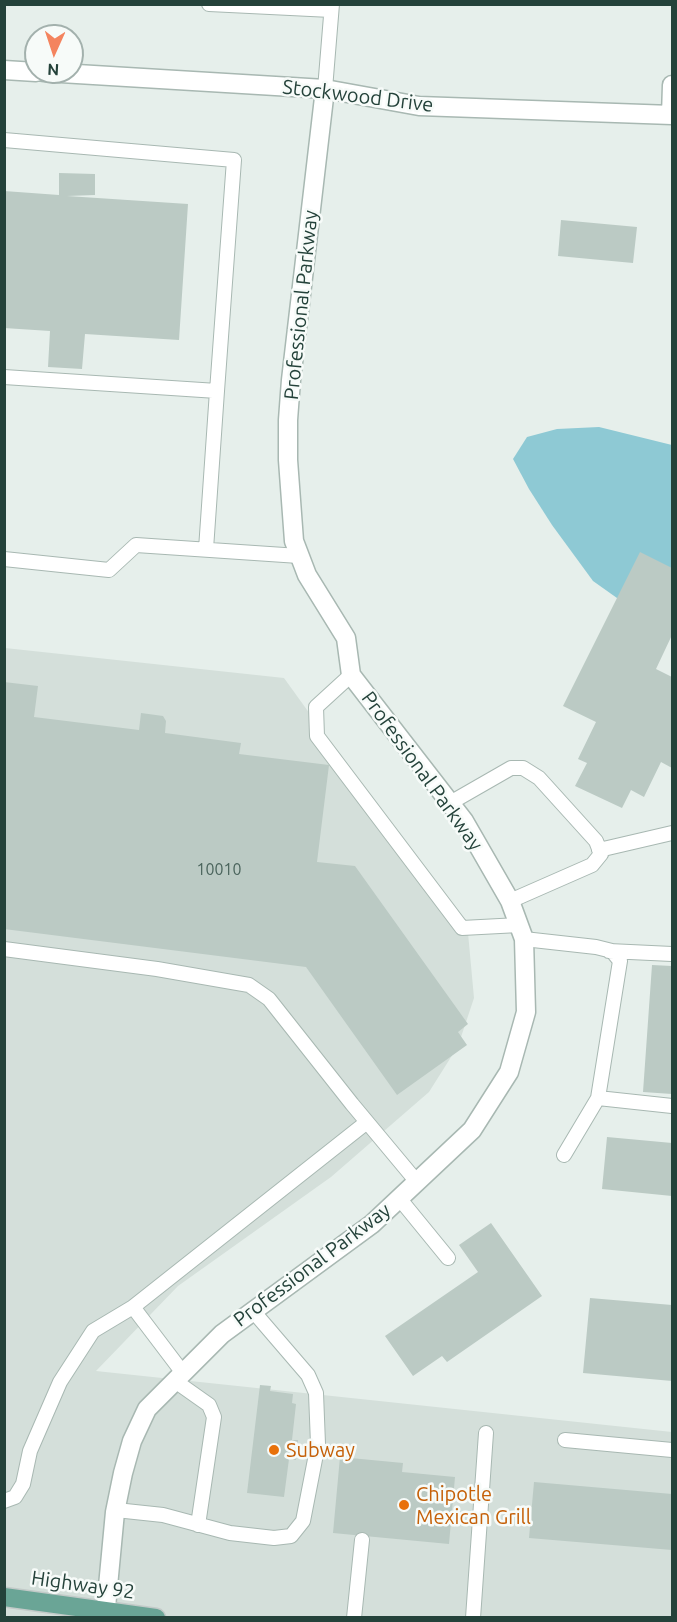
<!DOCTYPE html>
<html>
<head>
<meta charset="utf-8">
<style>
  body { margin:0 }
  #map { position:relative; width:677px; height:1622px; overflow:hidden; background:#e6efeb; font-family:Ubuntu,sans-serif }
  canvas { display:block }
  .frame { position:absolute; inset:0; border:6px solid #24423a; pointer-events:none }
  .north { position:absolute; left:24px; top:24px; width:60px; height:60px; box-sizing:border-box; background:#f7fbf9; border:2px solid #a3b1ad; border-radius:50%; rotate:183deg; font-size:16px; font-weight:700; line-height:24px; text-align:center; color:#24423a }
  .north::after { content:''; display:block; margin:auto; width:21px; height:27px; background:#f4845f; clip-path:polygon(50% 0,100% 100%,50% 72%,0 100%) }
</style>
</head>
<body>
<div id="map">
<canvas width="677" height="1622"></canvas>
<div class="frame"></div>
<div class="north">N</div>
</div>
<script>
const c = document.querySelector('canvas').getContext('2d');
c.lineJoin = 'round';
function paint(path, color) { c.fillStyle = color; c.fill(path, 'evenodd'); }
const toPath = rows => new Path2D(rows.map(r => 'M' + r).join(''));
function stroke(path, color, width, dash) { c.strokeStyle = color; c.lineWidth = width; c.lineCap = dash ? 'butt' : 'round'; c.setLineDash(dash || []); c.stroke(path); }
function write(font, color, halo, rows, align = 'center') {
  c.font = font + ' Ubuntu,sans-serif'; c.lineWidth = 5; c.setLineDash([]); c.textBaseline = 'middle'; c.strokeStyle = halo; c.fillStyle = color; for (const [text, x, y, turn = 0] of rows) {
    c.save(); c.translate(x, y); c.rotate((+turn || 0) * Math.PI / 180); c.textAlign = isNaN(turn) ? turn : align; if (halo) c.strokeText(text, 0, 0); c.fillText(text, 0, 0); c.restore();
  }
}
const built = toPath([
  [5,648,284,678,468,933,474,998,458,1046,429,1092,331,1177,178,1286,96,1371,672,1432,672,1617,5,1618]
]);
const water = toPath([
  [599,427,672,445,672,637,593,581,552,525,529,489,513,459,527,437,557,429]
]);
const building = toPath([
  [59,173,95,174,95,195,67,196,188,204,179,340,85,334,82,369,48,367,50,331,4,328,4,191,59,195],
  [561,220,637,227,633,263,558,256],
  [640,552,672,568,672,635,656,669,672,677,672,768,661,762,644,797,631,790,622,808,575,786,587,763,578,759,596,722,563,706],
  [4,682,38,686,34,717,139,730,141,713,163,716,166,721,165,733,241,743,239,754,329,765,317,862,355,866,468,1024,458,1032,467,1045,397,1095,306,967,4,929],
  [652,965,672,966,672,1094,643,1092],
  [607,1137,672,1143,672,1196,602,1189],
  [491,1223,542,1296,447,1362,442,1356,413,1376,385,1336,478,1272,459,1245],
  [590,1298,672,1305,672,1381,583,1373],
  [260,1385,271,1386,270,1391,293,1394,292,1403,296,1404,292,1440,298,1440,296,1460,289,1459,284,1497,247,1493],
  [340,1457,403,1463,402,1472,455,1477,449,1544,333,1533],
  [534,1482,672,1494,672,1550,529,1538]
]);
const service = toPath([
  [209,4,331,10],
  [325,89,332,4],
  [4,140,234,160,217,391,4,377],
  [206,549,217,391],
  [4,559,109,570,136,545,299,556],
  [351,675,316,707,317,736,462,928,519,925],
  [450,803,511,768,523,768,539,778,596,841,601,854,592,865,510,901],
  [599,850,672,833],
  [524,939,596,947,612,951,620,961,598,1098,564,1155],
  [4,949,157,969,249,985,269,999,352,1104,417,1182],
  [609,951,672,954],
  [598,1098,672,1106],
  [399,1198,448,1258],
  [183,1373,133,1307,367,1122],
  [175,1381,209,1405,214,1417,198,1525],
  [565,1440,672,1450],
  [4,1501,15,1497,23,1484,30,1451,60,1382,93,1331,133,1307],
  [116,1510,163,1515,230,1533,274,1538,291,1536,303,1521,318,1444,316,1393,308,1375,253,1311],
  [354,1618,362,1540],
  [473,1618,486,1433]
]);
const minor = toPath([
  [4,70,36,72],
  [44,72,325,89,419,106,672,115],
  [671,115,672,85],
  [105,1618,115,1512,123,1473,132,1441,147,1409,222,1334,372,1224,472,1130,509,1072,526,1012,524,939,510,901,464,821,351,675,346,638,307,575,294,541,288,460,288,420,291,380,325,89]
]);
const primary = toPath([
  [4,1597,156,1618]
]);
const markers = [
  [274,1450,6,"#e8710a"],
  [404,1505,6,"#e8710a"]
];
const numberNames = [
  ["10010",219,870]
];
const streetNames = [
  ["Stockwood Drive",358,96,7],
  ["Professional Parkway",301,305,-84],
  ["Professional Parkway",422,771,54],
  ["Professional Parkway",312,1265,-37],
  ["Highway 92",83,1585,8]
];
const foodNames = [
  ["Subway",286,1450],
  ["Chipotle",416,1494],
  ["Mexican Grill",416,1517]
];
paint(built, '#d4dfda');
paint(water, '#8ec9d4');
paint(building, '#bbcac4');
stroke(service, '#a8b8b2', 16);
stroke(minor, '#a8b8b2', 21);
stroke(primary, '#c2cac8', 21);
stroke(service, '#fff', 14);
stroke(minor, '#fff', 18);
stroke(primary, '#6aa596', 18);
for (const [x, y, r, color] of markers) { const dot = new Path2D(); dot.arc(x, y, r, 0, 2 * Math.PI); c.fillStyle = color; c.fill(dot); stroke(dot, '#f7fbf9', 2); }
write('16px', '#4a645c', null, numberNames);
write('20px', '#24423a', '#f7fbf9', streetNames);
write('20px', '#c56008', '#f7fbf9', foodNames, 'left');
</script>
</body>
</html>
